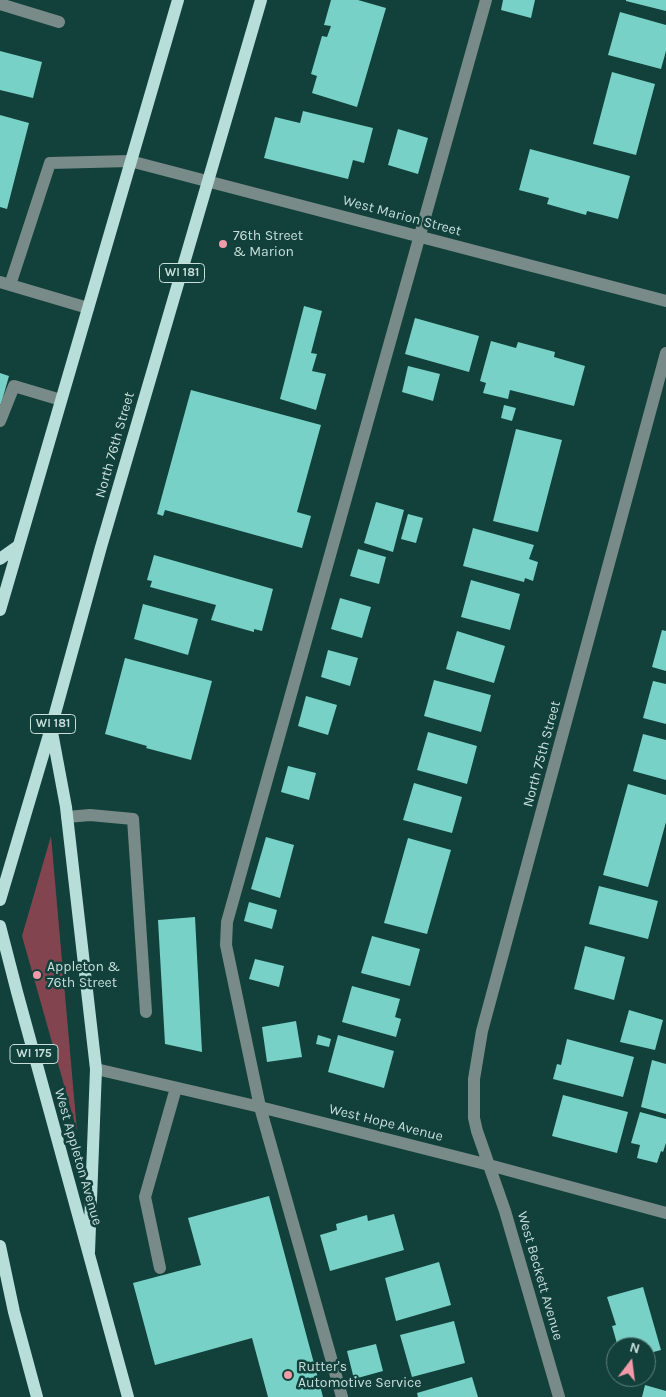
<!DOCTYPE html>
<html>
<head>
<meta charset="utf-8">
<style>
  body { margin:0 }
  #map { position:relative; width:666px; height:1397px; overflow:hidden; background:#12403b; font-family:Karla,sans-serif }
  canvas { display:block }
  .north { position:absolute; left:606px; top:1337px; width:50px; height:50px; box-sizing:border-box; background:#12403b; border:1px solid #5b807b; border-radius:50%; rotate:15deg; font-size:14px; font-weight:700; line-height:20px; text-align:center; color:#c8dfdc }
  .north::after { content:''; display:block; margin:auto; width:18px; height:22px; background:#f39aa9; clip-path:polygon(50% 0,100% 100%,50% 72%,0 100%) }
</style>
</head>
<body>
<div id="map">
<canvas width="666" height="1397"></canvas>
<div class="north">N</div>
</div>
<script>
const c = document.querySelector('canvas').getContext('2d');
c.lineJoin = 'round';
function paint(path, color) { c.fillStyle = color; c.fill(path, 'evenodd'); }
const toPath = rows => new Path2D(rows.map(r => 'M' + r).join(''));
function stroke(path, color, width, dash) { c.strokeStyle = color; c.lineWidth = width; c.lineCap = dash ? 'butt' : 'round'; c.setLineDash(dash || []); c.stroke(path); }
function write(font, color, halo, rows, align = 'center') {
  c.font = font + ' Karla,sans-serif'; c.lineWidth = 5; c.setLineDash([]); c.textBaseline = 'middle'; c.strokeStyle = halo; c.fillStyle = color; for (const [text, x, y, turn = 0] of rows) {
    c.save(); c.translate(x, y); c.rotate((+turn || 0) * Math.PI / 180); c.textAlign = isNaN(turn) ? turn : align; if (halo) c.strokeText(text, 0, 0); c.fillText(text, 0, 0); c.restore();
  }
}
const green = toPath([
  [51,836,77,1131,22,936]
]);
const building = toPath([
  [331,0,358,0,386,8,357,107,312,93,317,76,311,74,322,36,327,37,331,26,324,25],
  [503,0,535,0,531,18,501,10],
  [626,0,666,0,666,11,626,1],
  [620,12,666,25,666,51,661,69,608,55],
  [0,51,42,62,33,98,0,90],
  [612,72,655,84,636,155,593,144],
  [303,111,373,128,364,163,353,160,348,179,264,158,275,117,300,123],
  [0,115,29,123,7,209,0,207],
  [398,129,428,138,418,174,388,165],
  [530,149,630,176,618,219,587,211,586,215,547,204,549,198,519,190],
  [304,306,322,311,311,353,317,354,312,371,326,374,316,410,280,399],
  [415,318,479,336,469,372,405,354],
  [491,341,516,348,518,342,555,352,554,357,585,366,574,406,510,390,508,399,483,393,486,383,480,381],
  [408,366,440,374,433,401,402,392],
  [0,373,9,376,1,404,0,404],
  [191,390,321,425,297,512,311,516,302,548,165,510,163,516,157,514],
  [504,405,516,408,512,421,501,418],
  [516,429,562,440,538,532,493,521],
  [376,502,404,510,393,552,364,543],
  [408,514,423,518,416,543,401,539],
  [473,528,534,545,529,559,538,562,533,581,525,578,524,582,463,566],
  [358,549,386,557,379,584,350,576],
  [154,555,273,589,262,631,254,629,254,632,211,620,216,605,150,587,152,581,147,580],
  [471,580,520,594,510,630,461,617],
  [340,598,371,607,362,638,331,629],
  [143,604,198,619,188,655,134,639],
  [662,630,666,631,666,671,652,667],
  [457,631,505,646,494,683,446,669],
  [328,650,358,658,350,686,321,677],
  [125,658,212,681,191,760,146,748,147,746,105,734],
  [434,680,491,695,481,732,424,716],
  [653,681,666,684,666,724,643,718],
  [306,696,337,705,328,735,298,726],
  [428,732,477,746,467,784,417,770],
  [643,734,666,740,666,780,633,771],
  [288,766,316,773,309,800,281,792],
  [414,783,462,797,452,833,403,820],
  [628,784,666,795,666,822,648,887,603,875],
  [266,837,294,845,280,898,251,889],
  [408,838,451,850,427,934,384,923],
  [599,886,658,901,648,939,589,924],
  [249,902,277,910,272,929,244,921],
  [195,917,202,1052,165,1044,158,920],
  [372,936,420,949,410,986,361,973],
  [585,946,625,957,614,1000,574,989],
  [255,959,284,966,279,987,249,979],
  [352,986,400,999,395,1017,401,1019,396,1037,342,1022],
  [629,1010,663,1020,655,1050,620,1042],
  [296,1021,302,1057,267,1062,262,1027],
  [318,1035,331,1039,329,1047,316,1044],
  [338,1035,394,1051,384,1088,328,1072],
  [567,1039,634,1057,623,1097,553,1079,557,1064,561,1065],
  [652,1060,666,1064,666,1114,641,1107],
  [563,1095,628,1112,617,1153,552,1136],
  [640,1112,666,1119,666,1143,663,1152,661,1151,657,1163,637,1158,640,1145,631,1143],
  [269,1196,323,1397,268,1397,252,1338,155,1365,133,1283,201,1265,188,1218],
  [394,1214,404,1250,330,1271,320,1235,337,1230,336,1224,367,1215,368,1221],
  [439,1262,451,1305,396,1321,385,1278],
  [643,1287,661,1350,646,1354,646,1347,618,1347,612,1326,616,1325,607,1297],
  [454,1321,465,1363,412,1377,400,1335],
  [376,1344,383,1371,354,1379,347,1351],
  [472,1377,478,1397,418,1397,417,1393],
  [645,1385,666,1391,666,1397,642,1397]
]);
const minor = toPath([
  [0,4,59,22],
  [0,282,88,308],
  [10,285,50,163,130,161,666,301],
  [0,421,14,386,61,400],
  [67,817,90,815,133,819,146,1012],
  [96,1069,260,1107,489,1165,666,1213],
  [160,1268,145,1197,176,1088],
  [342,1397,260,1107,226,945,227,922,486,0],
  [559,1397,505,1211,477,1131,474,1118,474,1079,482,1031,666,353]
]);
const major = toPath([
  [0,559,18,546],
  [0,610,178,0],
  [52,732,66,807,96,1069,89,1252],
  [0,900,51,728,101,547,261,0],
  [0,926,17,992,128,1397],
  [0,1246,14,1312,37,1397]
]);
const markers = [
  [223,244,5,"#f39aa9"],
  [37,975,5,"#f39aa9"],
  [288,1375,5,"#f39aa9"]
];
const shields = [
  [182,273,45],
  [53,724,45],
  [34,1054,48]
];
const shieldNames = [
  ["WI 181",182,273],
  ["WI 181",53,724],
  ["WI 175",34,1054]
];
const streetNames = [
  ["West Marion Street",402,216,15],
  ["North 76th Street",115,445,-74],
  ["North 75th Street",542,754,-75],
  ["West Hope Avenue",386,1123,14],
  ["West Appleton Avenue",78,1157,74],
  ["West Beckett Avenue",540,1276,74]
];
const poiNames = [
  ["76th Street",233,236],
  ["& Marion",233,252],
  ["Appleton &",47,967],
  ["76th Street",47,983],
  ["Rutter's",298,1367],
  ["Automotive Service",298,1383]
];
paint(green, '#824550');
paint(building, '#77d1c6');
stroke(minor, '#788b88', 12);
stroke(major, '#b7ded9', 12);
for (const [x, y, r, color] of markers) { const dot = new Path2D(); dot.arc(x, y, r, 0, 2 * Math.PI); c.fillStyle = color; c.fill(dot); stroke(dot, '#12403b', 2); }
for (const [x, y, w] of shields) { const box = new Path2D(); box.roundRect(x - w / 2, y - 9.5, w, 19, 4); c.fillStyle = '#12403b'; c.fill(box); stroke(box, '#c8dfdc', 1); }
write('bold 12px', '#c8dfdc', null, shieldNames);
write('14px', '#c8dfdc', '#12403b', streetNames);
write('14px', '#c8dfdc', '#12403b', poiNames, 'left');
</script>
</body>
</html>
